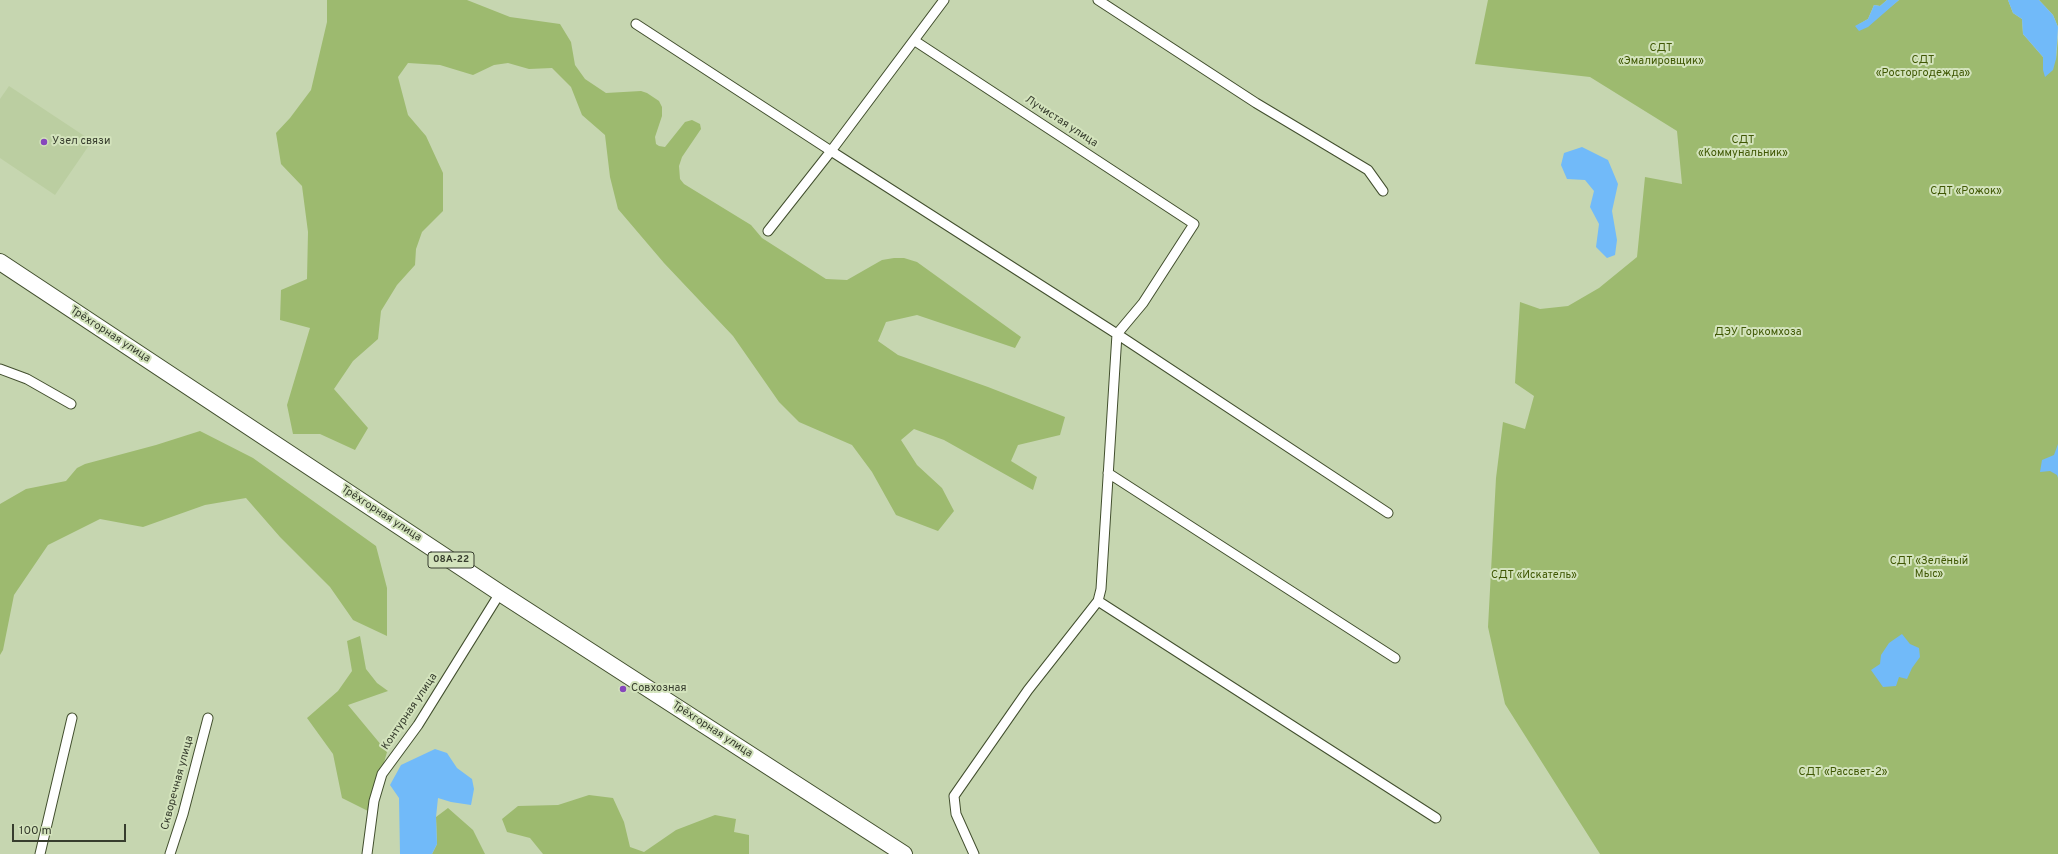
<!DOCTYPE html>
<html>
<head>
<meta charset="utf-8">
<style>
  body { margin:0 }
  #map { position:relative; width:2058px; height:854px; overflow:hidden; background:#c6d6b0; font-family:Overpass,sans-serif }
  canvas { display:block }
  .scale { position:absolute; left:12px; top:824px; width:114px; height:18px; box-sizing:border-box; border:2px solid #373d2e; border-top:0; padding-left:5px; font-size:12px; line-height:14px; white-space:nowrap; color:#373d2e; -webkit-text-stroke:3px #d3e3bc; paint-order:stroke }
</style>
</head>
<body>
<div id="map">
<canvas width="2058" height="854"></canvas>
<div class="scale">100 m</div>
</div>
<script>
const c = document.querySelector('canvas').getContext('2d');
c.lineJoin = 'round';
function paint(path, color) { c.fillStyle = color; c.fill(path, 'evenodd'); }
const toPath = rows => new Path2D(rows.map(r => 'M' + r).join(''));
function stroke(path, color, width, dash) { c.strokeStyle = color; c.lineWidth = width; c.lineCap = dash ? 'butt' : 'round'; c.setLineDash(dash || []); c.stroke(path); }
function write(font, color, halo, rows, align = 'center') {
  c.font = font + ' Overpass,sans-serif'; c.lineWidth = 4; c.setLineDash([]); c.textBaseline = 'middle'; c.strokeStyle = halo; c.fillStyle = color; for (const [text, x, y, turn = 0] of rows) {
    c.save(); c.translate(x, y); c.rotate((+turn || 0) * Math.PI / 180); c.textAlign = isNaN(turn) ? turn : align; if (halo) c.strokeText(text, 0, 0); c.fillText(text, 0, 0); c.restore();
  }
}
const built = toPath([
  [9,86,92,141,55,195,0,158,0,99]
]);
const green = toPath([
  [327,0,467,0,510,17,560,24,571,42,575,65,585,79,606,93,641,91,647,93,659,101,662,107,662,116,655,137,656,144,659,146,665,147,685,122,692,120,700,124,701,129,682,157,679,166,680,179,684,184,751,225,762,238,826,279,847,280,882,260,894,258,904,258,917,262,1021,337,1015,348,917,315,886,322,878,341,898,355,988,387,1065,417,1060,435,1018,445,1011,461,1037,477,1033,490,944,440,914,429,901,440,917,465,942,488,954,511,938,531,896,515,872,472,852,445,799,422,779,402,733,336,664,263,618,209,610,177,605,135,582,115,571,87,552,68,529,69,508,63,494,65,473,75,440,65,408,63,398,77,408,115,426,136,443,173,443,211,422,232,416,249,415,265,397,285,381,311,378,339,353,361,334,389,368,428,355,450,320,434,293,434,287,405,310,328,280,320,281,290,307,279,308,232,302,186,281,164,276,133,290,118,311,90,327,22],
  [1488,0,1887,0,1880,6,1874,5,1868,19,1856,26,1879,16,1899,0,2008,0,2013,13,2022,19,2023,34,2043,57,2043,70,2056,59,2058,37,2058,854,1600,854,1505,704,1488,627,1496,478,1503,422,1525,429,1534,396,1515,383,1520,302,1540,309,1568,306,1599,288,1637,257,1645,177,1682,184,1677,131,1590,77,1475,64],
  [2039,0,2058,0,2058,27,2053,15],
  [200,431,253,458,376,546,387,588,387,636,353,620,330,587,280,537,246,498,205,505,143,527,100,519,48,545,14,595,3,650,0,655,0,504,26,489,66,481,77,468,85,464,156,445],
  [360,636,366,669,377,683,388,691,348,705,387,752,370,812,342,798,333,754,307,718,338,691,352,671,347,641],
  [589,795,613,798,624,822,630,847,644,852,676,830,715,815,736,819,734,832,749,835,749,854,543,854,530,838,507,832,502,819,518,806,558,805],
  [448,808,473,830,485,854,432,854,437,844,436,817]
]);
const water = toPath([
  [1887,0,1899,0,1868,27,1859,31,1855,26,1868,19,1874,5,1880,6],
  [2008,0,2039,0,2053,15,2058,27,2056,59,2053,70,2045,77,2043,70,2043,57,2023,34,2022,19,2013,13],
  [1582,147,1608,160,1618,184,1612,211,1617,240,1615,255,1607,258,1596,247,1599,224,1590,207,1594,191,1585,180,1567,179,1561,165,1564,153],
  [2058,444,2058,478,2057,475,2050,471,2040,472,2042,460,2054,455],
  [1902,634,1910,644,1919,648,1920,657,1912,668,1907,679,1899,677,1896,686,1883,687,1871,670,1880,664,1881,655,1889,643],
  [435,749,447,753,457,768,472,779,474,789,471,805,451,802,438,798,436,817,437,844,432,854,400,854,399,798,390,785,401,765]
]);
const street = toPath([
  [944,0,831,151,1117,334,1388,513],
  [1098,0,1256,103,1368,170,1383,191],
  [636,24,831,151,768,231],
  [915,41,1194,224,1143,303,1117,334,1101,589,1098,601,1028,690,954,796,956,814,974,854],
  [0,369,27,379,71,404],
  [1108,473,1395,658],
  [1098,601,1436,818],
  [40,854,72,718],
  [170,854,183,814,208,718],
  [367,854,374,801,382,774,418,725,500,593]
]);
const highway = toPath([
  [0,262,500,593,904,854]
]);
const markers = [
  [44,142,4,"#8647bc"],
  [623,689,4,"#8647bc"]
];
const shields = [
  [451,560,46]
];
const shieldNames = [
  ["08А-22",451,560]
];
const parkNames = [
  ["СДТ",1661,49],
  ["«Эмалировщик»",1661,62],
  ["СДТ",1923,61],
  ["«Росторгодежда»",1923,74],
  ["СДТ",1743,141],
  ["«Коммунальник»",1743,154],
  ["СДТ «Рожок»",1966,192],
  ["ДЭУ Горкомхоза",1758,333],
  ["СДТ «Зелёный",1929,562],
  ["Мыс»",1929,575],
  ["СДТ «Искатель»",1534,576],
  ["СДТ «Рассвет-2»",1843,773]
];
const streetNames = [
  ["Лучистая улица",1061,122,33],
  ["Трёхгорная улица",110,335,33],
  ["Трёхгорная улица",381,514,33],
  ["Контурная улица",410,712,-56],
  ["Трёхгорная улица",712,730,33],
  ["Скворечная улица",178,783,-75]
];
const poiNames = [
  ["Узел связи",52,142],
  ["Совхозная",631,689]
];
paint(built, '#bbcea1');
paint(green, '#9dba6f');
paint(water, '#71baf9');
stroke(street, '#424f2e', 11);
stroke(highway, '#424f2e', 18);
stroke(street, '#fff', 9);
stroke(highway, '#fff', 16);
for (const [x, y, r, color] of markers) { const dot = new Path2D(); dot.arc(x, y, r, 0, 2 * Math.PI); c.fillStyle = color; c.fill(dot); stroke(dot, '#d3e3bc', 1.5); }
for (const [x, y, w] of shields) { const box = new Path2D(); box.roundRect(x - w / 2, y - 8, w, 16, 3); c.fillStyle = '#d3e3bc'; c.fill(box); stroke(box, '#373d2e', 1); }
write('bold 10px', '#373d2e', null, shieldNames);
write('11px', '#3f5703', '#d3e3bc', parkNames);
write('11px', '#373d2e', '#d3e3bc', streetNames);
write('11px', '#373d2e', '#d3e3bc', poiNames, 'left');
</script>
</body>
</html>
